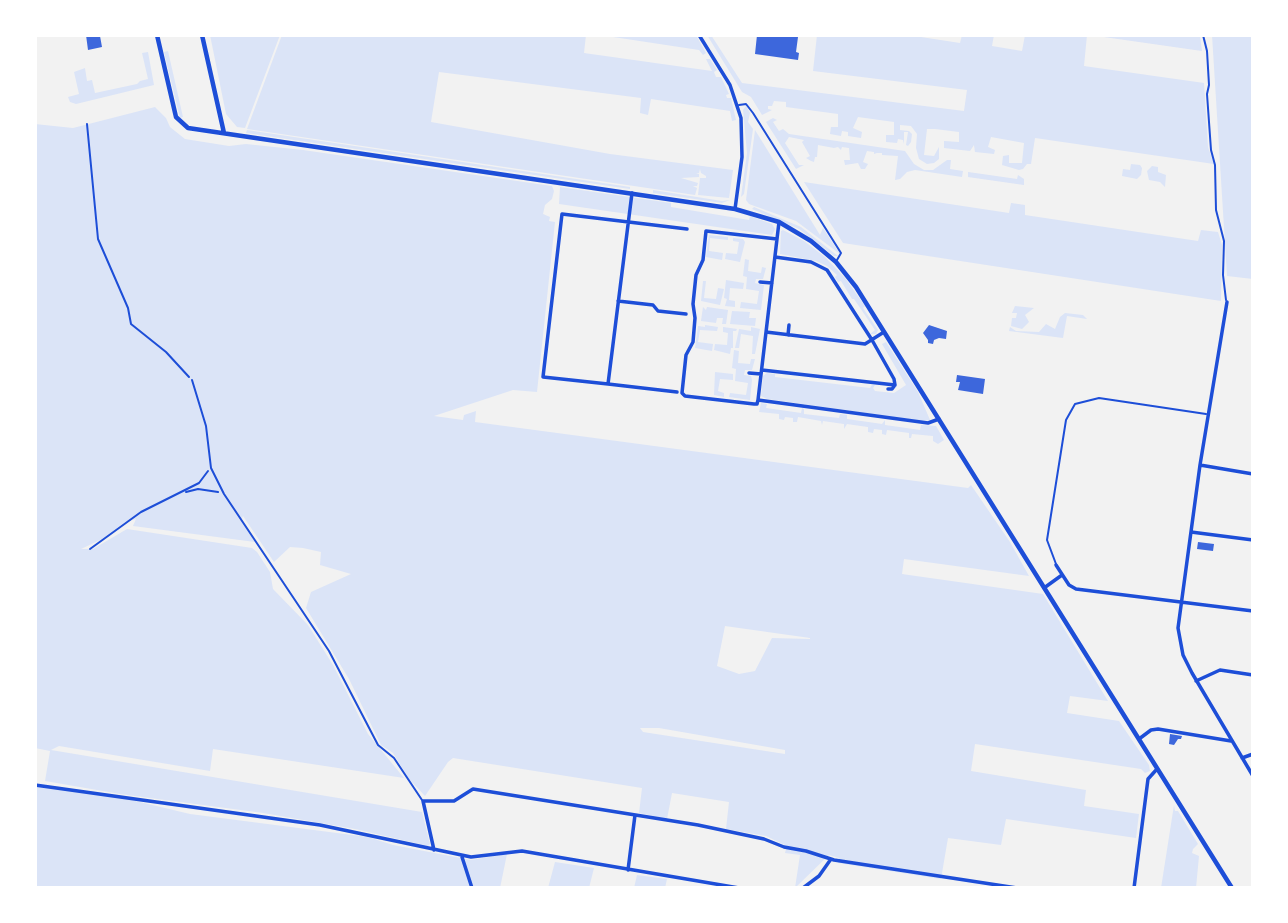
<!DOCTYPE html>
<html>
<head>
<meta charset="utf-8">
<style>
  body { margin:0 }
  #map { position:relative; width:1288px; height:923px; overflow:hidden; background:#f2f2f2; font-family:"DM Sans",sans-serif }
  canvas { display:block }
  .frame { position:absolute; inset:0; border:37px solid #fff; pointer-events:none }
</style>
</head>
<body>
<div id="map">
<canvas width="1288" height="923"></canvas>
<div class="frame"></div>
</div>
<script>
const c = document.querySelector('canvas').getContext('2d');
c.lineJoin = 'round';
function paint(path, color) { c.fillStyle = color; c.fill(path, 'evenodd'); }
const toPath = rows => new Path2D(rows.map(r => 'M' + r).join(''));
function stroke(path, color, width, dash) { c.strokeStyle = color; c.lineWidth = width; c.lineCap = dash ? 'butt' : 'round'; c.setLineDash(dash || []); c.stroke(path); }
const green = toPath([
  [210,35,280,35,245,128,237,127,226,114],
  [282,35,586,35,584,53,712,71,706,59,710,59,717,70,714,72,716,77,721,77,729,94,726,95,727,98,731,98,736,120,732,121,730,111,651,99,648,115,640,113,641,98,439,72,431,122,610,154,733,170,729,198,698,195,700,178,706,178,706,176,701,173,700,169,699,173,696,173,699,174,699,177,681,178,698,183,697,186,693,186,697,188,695,195,247,129],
  [600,35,696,35,706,53,703,55,699,50],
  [707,35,711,35,742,83,964,111,967,90,813,71,817,35,908,35,960,43,962,35,994,35,992,46,1022,51,1025,35,1087,35,1084,66,1204,83,1208,147,1214,164,1035,138,1031,164,1027,164,1023,169,1019,170,1002,165,1003,156,1009,155,1009,163,1022,163,1024,143,991,137,988,147,995,150,994,154,975,152,974,145,970,151,944,148,944,141,959,142,959,132,935,129,927,129,924,155,934,156,939,147,939,159,934,163,927,164,919,159,916,148,917,134,911,126,900,125,900,130,909,131,912,134,911,142,908,146,906,145,908,132,904,132,904,144,903,140,898,139,897,143,886,142,886,135,894,135,894,122,858,117,853,128,862,132,861,138,848,136,848,132,842,131,841,136,830,134,831,127,838,127,838,114,786,107,786,102,774,101,772,106,768,106,768,109,772,110,762,115,751,97,742,92],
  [1090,35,1200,35,1202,51],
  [1212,35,1250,35,1253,43,1253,279,1227,276],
  [168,51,183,117,180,118,164,52],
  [148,52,154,85,76,104,70,102,68,97,79,94,74,72,85,68,87,81,92,80,95,93,137,84,140,81,148,79,142,53],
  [746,106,750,113,748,122,753,129,744,194,741,197,747,153,743,110],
  [155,107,166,118,170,127,185,139,229,146,246,144,303,150,552,186,554,191,552,199,545,205,543,214,550,217,549,221,555,222,537,392,513,390,434,416,463,420,464,415,476,411,475,422,968,488,971,485,1010,542,1029,576,904,559,902,574,1043,594,1108,701,1070,696,1067,713,1119,721,1149,765,1150,771,1145,773,1141,769,975,744,971,771,1086,790,1084,806,1139,814,1136,838,1006,819,1001,845,948,838,941,879,838,863,839,858,829,855,795,888,800,855,785,853,787,846,766,836,726,829,729,802,672,793,667,819,639,813,642,788,453,758,448,762,425,796,409,779,393,753,381,745,349,679,306,608,311,592,351,574,320,565,321,552,303,548,290,547,274,562,243,516,241,521,255,542,133,526,136,519,125,522,102,539,81,549,93,549,127,529,252,548,257,552,270,572,273,589,308,625,333,665,368,734,404,778,213,749,210,771,59,746,51,750,422,812,430,844,428,846,355,829,263,813,120,794,45,781,50,751,35,748,35,124,73,128],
  [725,626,810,638,810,639,772,638,755,671,739,674,717,666],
  [640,728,659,728,785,750,785,754,643,732],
  [773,118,777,120,773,122,779,131,783,129,789,134,905,151,914,164,924,170,933,170,947,160,951,160,950,169,963,171,962,177,915,170,907,172,900,179,895,180,898,156,882,155,882,153,877,153,874,154,874,152,867,151,863,162,868,164,865,169,861,169,858,163,845,165,844,160,850,160,849,148,842,147,841,150,838,147,834,148,818,145,817,157,815,157,814,162,811,161,806,158,810,156,802,142,804,140,789,137,785,143,799,165,804,165,796,169,766,122],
  [247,130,630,187,630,189,246,133],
  [755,130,820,235,823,228,840,254,796,221,749,204,746,200],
  [1131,164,1140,165,1142,168,1141,175,1137,179,1122,176,1123,169,1130,170],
  [1152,166,1158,167,1158,172,1166,175,1165,187,1160,182,1149,180,1147,171],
  [968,172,1017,179,1018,175,1024,179,1024,185,968,177],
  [804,182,1009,213,1011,203,1025,205,1025,215,1198,241,1201,230,1218,232,1222,245,1221,301,843,243],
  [560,187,671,203,671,207,749,220,750,216,772,224,775,229,772,235,559,204],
  [653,190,722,201,730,200,722,203,653,193],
  [754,207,801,227,838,256,834,256,799,229,752,209],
  [783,230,804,241,825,257,845,278,865,306,863,308,878,330,876,334,870,334,875,330,854,299,852,299,841,281,838,282,835,277,837,275,827,266,816,261,780,254,781,231],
  [709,235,728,237,728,240,710,238,709,251,723,253,722,260,706,257],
  [733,238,743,239,745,242,740,262,725,259,726,253,737,254,739,242,733,241],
  [745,259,749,260,748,271,761,273,762,267,766,268,763,279,756,279,755,283,764,285,761,310,740,308,741,302,757,304,759,291,746,289,747,277,743,276],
  [726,280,744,283,743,289,730,288,729,300,735,301,735,307,725,306,727,299,724,298],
  [703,281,706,281,704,298,716,299,718,288,724,289,720,305,701,301],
  [1015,306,1034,308,1025,315,1029,322,1022,329,1011,326,1012,318,1016,318,1017,313,1012,313],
  [703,307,706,310,707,307,728,310,726,324,722,324,723,318,717,318,716,323,701,321],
  [732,311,750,312,749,318,756,318,755,326,730,324],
  [1065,313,1083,315,1087,319,1067,316,1063,338,1009,331,1010,327,1016,331,1039,332,1046,324,1055,329,1060,317],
  [705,325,718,327,717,331,700,330,698,342,713,344,712,351,695,348,698,326,705,327],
  [723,327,737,329,736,331,733,331,733,348,731,348,730,354,714,350,715,344,727,345,728,333,723,332],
  [751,327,760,329,755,354,752,354,753,336,741,334,739,348,735,348,739,329,751,331],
  [886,342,918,392,930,420,922,421,767,399,761,396,763,376,767,373,775,374,775,377,870,388,872,385,875,385,873,388,875,391,894,393,906,385,882,344],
  [734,350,739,351,738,363,750,364,751,359,755,359,752,370,745,370,744,375,751,376,752,380,750,400,729,397,730,393,746,395,748,383,735,381,736,369,732,368],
  [715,372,733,374,733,380,720,379,718,391,724,393,724,397,714,395],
  [761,403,767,404,766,408,801,413,802,408,804,409,804,414,839,418,840,414,847,415,847,419,882,424,885,420,885,425,920,430,921,425,936,426,944,440,938,444,933,441,933,436,912,434,911,438,909,438,909,433,887,430,886,435,882,434,882,430,874,429,873,433,868,432,868,427,847,424,844,429,844,424,823,421,822,425,821,421,798,417,797,422,793,422,793,418,785,417,784,420,779,419,779,414,759,412],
  [35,785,123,798,190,814,368,837,393,845,471,860,507,854,500,888,35,888],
  [1174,805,1175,811,1178,811,1198,844,1193,849,1192,853,1199,856,1196,888,1161,888],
  [555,862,594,868,589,888,548,888],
  [637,875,667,879,665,888,634,888]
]);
const building = toPath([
  [86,35,100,36,102,47,88,50],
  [757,35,798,37,796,52,799,53,798,60,755,54],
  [929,325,947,331,946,339,939,338,934,340,933,344,928,343,928,340,923,333],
  [957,375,985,379,983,394,958,390,960,382,956,382],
  [1198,542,1214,544,1213,551,1197,549],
  [1170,734,1182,736,1181,739,1178,739,1174,745,1169,744]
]);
const path = toPath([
  [87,124,98,239,128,308,131,324,166,352,189,377],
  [186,492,198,489,218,492],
  [90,549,141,512,199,483,208,471]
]);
const service = toPath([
  [1203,35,1207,51,1209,85,1207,94,1211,150,1215,165,1216,210,1224,241,1223,275,1226,300],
  [739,105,746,104,753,113,841,253,837,260],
  [192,380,206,426,211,468,224,494,329,651,378,745,394,758,422,800],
  [1056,564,1047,540,1066,420,1075,404,1099,398,1206,414]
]);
const minor = toPath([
  [699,35,730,85,741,118,742,157,735,209],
  [632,193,608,384,677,392],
  [777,239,706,231,703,260,696,275,693,304,695,318,693,342,686,355,682,393,685,396,754,404,757,404,758,400,928,423,939,419],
  [760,282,772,283],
  [618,301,653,305,658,311,686,314],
  [1227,302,1200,465,1178,628,1183,655,1192,673,1253,776],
  [766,332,865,344,884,332],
  [788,335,789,325],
  [762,370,895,385,894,379,872,340,827,270,811,262,775,257],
  [749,373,761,374],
  [608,384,543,377,562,214,687,229],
  [888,389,892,389,895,385],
  [758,400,779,222],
  [1200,465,1253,474],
  [1191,532,1253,540],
  [1056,565,1069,585,1076,589,1253,611],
  [1044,588,1062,575],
  [1196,681,1220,670,1253,675],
  [1139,739,1151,730,1158,729,1231,741],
  [1242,758,1253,754],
  [35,785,320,825,471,857,522,851,739,888],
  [434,850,423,801,454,801,473,789,698,825,764,839,784,847,806,851,834,860,1017,888],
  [462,857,472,888],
  [628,870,635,815],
  [803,888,819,876,831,859],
  [1134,888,1148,779,1157,769]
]);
const tertiary = toPath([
  [157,35,176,117,188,128,735,209,779,222,811,241,836,262,856,287,1232,888],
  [202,35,224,133]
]);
paint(green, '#dbe4f7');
paint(building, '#3d67dc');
stroke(path, '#1d4ed8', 2);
stroke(service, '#1d4ed8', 2);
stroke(minor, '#1d4ed8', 3.5);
stroke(tertiary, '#1d4ed8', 4.5);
</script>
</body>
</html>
